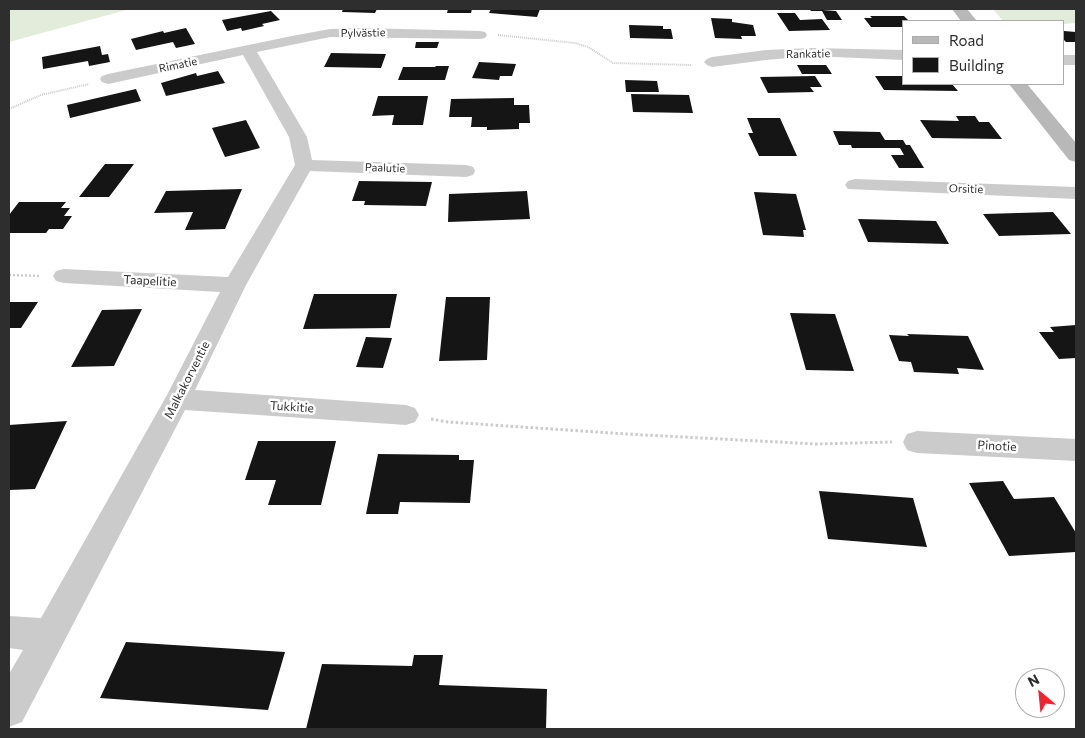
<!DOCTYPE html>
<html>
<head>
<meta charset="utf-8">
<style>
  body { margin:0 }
  #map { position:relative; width:1085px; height:738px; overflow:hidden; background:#fff; font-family:Commissioner,sans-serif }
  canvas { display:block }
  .frame { position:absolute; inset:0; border:10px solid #2e2e2e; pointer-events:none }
  .legend { position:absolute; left:902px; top:20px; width:162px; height:65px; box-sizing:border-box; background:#fff; border:1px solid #ababab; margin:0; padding:6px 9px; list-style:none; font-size:15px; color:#2e2e2e }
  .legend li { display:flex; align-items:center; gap:10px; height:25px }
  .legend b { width:25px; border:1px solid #ababab }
  .north { position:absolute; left:1015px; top:668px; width:50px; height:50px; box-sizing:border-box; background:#fff; border:1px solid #ababab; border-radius:50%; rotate:332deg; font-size:14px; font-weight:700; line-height:20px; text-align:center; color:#2e2e2e }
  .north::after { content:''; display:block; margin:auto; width:18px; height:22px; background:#f3222c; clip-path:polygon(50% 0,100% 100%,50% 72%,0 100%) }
</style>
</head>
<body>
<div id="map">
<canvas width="1085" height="738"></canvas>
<div class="frame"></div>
<ul class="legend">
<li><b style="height:6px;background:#b8b8b8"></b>Road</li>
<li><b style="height:14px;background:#151515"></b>Building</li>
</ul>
<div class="north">N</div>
</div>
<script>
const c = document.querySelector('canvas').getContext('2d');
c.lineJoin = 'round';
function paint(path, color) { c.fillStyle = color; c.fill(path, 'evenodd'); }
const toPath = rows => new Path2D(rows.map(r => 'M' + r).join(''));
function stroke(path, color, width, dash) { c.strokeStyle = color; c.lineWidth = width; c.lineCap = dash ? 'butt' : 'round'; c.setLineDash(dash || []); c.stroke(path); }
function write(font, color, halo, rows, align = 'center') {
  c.font = font + ' Commissioner,sans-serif'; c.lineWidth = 5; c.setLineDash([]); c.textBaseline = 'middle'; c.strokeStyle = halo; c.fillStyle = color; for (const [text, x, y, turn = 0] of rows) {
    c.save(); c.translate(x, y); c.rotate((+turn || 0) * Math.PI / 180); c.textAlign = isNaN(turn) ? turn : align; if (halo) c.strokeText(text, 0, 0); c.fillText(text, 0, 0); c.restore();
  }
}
const green = toPath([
  [9,9,130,9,9,42],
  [993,9,1076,9,1076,23,1064,24,1064,21,1003,21]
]);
const building = toPath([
  [343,9,377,9,375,13,342,12],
  [448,9,472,9,471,13,447,13],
  [491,9,540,9,537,17,489,13],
  [809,9,836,11,842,20,827,20,822,11,811,11],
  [271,11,280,20,262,24,264,26,242,31,241,28,227,31,222,20],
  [777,13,795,13,800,20,822,19,830,30,789,31],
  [870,16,904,16,909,21,904,21,904,27,871,27,864,18,872,18],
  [711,18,732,19,732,22,753,25,756,36,741,36,742,39,715,38],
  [629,25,663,26,663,29,671,29,673,39,630,38],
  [186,28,195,44,176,48,173,42,136,50,131,39,163,31,164,33],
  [1064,31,1076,32,1076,42,1066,42,1064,40],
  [416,42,439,42,437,48,415,48],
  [100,46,102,55,108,54,110,62,89,66,88,61,43,69,42,57],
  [331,53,386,54,381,68,324,67],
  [479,62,516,64,512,76,500,76,499,80,472,78],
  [797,65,826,65,832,74,802,74],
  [436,66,449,66,445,80,398,80,403,67,435,67],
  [218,71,225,83,166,96,161,83,196,73,197,76],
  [815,76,822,87,810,87,814,92,768,93,760,77],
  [875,76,904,76,904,84,952,84,958,91,884,90],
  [625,80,657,81,659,92,626,92],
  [136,89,141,101,70,118,67,105],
  [631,94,689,95,693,113,633,112],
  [378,96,428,96,423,125,392,125,394,115,372,116],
  [514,98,514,105,529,105,530,123,519,123,519,129,487,130,487,127,471,127,472,117,449,117,451,99],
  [956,116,975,116,979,122,989,122,1002,139,932,138,920,120,959,121],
  [747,118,780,118,797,156,759,156,748,133,753,133],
  [246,120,260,148,225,157,212,128],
  [833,131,880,132,885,140,903,140,906,145,910,145,924,168,899,168,891,155,904,155,900,148,852,148,851,145,839,145],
  [105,164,134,164,109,197,79,197],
  [359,181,432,182,426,206,364,205,365,201,352,201],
  [242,189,225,229,185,230,193,212,154,213,166,191],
  [527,191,530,219,448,222,449,194],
  [754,192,796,194,806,230,803,230,804,237,763,235],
  [19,202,66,202,61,208,70,208,64,216,72,216,63,229,49,229,46,233,9,233,9,215],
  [1053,212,1071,234,999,236,983,214],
  [858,219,936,221,949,244,868,242],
  [314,294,397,294,390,328,303,329],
  [446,297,490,297,487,360,439,361],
  [9,302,38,302,21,328,9,328],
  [142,309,114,366,71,367,102,310],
  [790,313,835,314,854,371,806,370],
  [1076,325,1076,358,1059,359,1039,332,1054,332,1050,327],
  [907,334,968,336,984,370,957,368,959,374,914,372,911,362,899,361,889,335,909,336],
  [366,337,392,338,383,368,356,367],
  [67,421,35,489,9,490,9,425],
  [258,441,336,441,321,505,268,505,276,480,245,480],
  [378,454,459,455,459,460,474,460,470,503,400,502,398,514,366,514],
  [1003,481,1014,499,1054,497,1076,533,1076,552,1009,556,969,483],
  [819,491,913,498,927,547,828,539],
  [126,642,285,652,268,710,100,698],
  [414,655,443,655,439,685,547,689,546,729,306,729,322,664,412,666]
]);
const pathFar2 = toPath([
  [498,35,575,43,588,47,613,63,691,65],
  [9,109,41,95,89,84]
]);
const pathFar1 = toPath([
  [9,275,41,276]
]);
const path = toPath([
  [431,419,448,422,626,434,816,444,892,442]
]);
const street = toPath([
  [363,28,480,31,485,32,487,35,485,38,480,39,330,37,257,52,307,137,312,160,466,165,473,167,475,171,473,175,466,177,310,171,246,285,195,390,406,405,415,408,419,415,415,422,406,425,185,410,22,722,9,727,9,674,23,650,9,648,9,616,41,618,167,395,220,292,64,283,56,281,53,276,56,271,64,269,228,277,295,165,289,137,243,55,108,84,102,82,100,79,102,76,108,74,292,36,330,29,363,28],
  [811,48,904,50,904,60,811,56,766,60,712,67,707,65,704,62,707,59,712,57,766,50,811,48],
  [1064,55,1076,55,1076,65,1064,65,1064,55],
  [855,179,1076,187,1076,199,848,189,845,185,848,181,855,179],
  [917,431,1076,439,1076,461,917,453,907,450,903,442,907,434,917,431]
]);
const secondary = toPath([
  [952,9,967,9,977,21,961,21,952,9],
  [1009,84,1027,84,1076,143,1076,162,1069,160,1009,84]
]);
const farStreetnames = [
  ["Pylvästie",363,33,-1],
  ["Rankatie",808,54,-1],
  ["Rimatie",178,65,-12],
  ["Paalutie",385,168,2],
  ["Orsitie",966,189,2]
];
const streetNames = [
  ["Taapelitie",150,281,3],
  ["Malkakorventie",187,380,-63],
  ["Tukkitie",292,407,4],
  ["Pinotie",997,446,3]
];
paint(green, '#e3ecda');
paint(building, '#151515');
stroke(pathFar2, '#cbcbcb', 2, [1, 1]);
stroke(pathFar1, '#cbcbcb', 2.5, [2, 2]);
stroke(path, '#cbcbcb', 3, [2.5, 2.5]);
paint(street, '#cbcbcb');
paint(secondary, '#b8b8b8');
write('11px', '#2e2e2e', '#fff', farStreetnames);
write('12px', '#2e2e2e', '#fff', streetNames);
</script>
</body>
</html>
